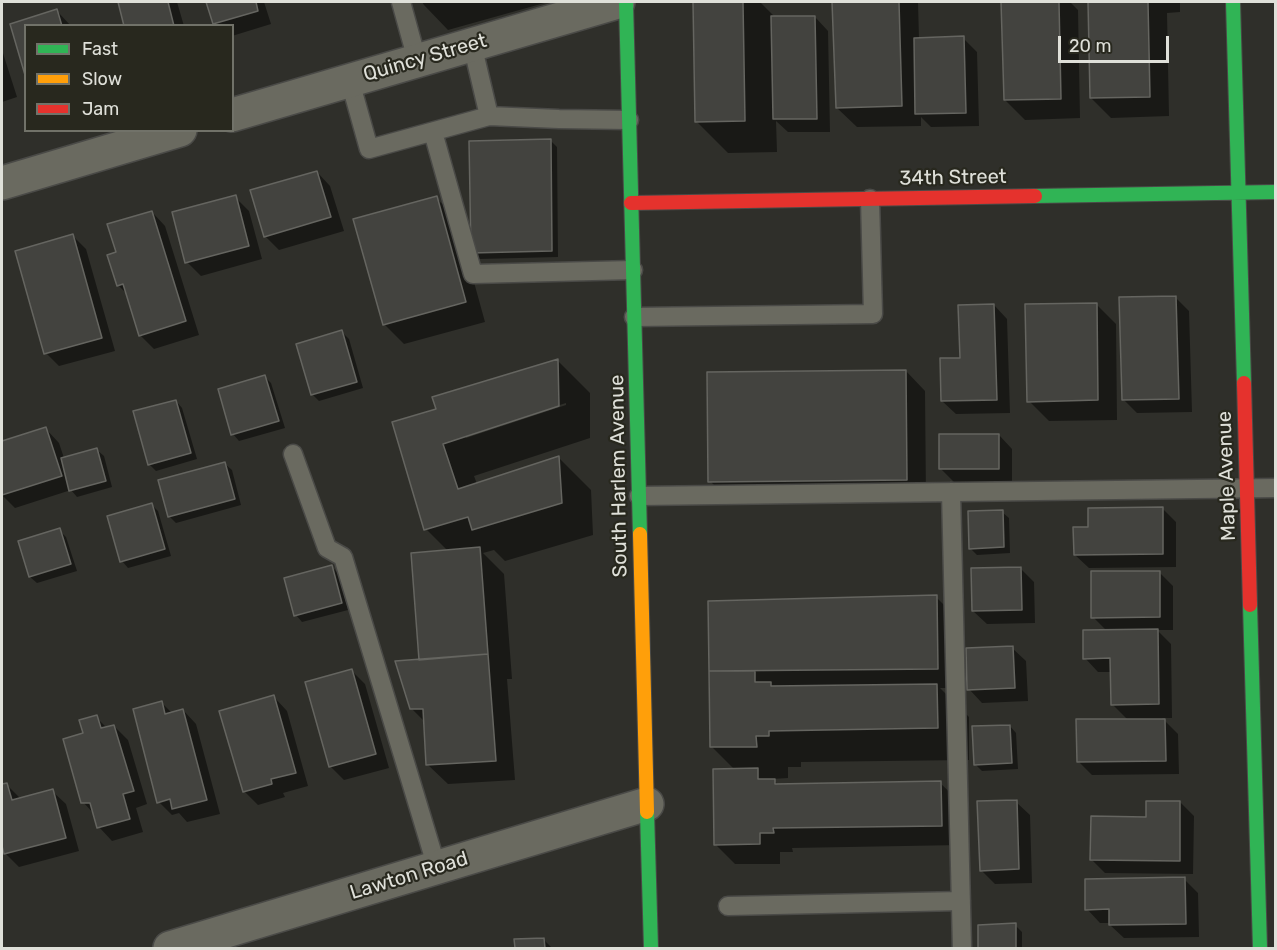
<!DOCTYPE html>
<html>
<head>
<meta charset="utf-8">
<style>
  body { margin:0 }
  #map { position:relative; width:1277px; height:950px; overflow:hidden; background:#2f2f2a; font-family:Rubik,sans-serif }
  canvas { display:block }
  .frame { position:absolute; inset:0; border:3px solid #dfe0d9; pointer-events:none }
  .legend { position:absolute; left:24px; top:24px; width:210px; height:108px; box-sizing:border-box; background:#28281e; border:2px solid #717269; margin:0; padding:8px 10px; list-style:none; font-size:18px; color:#dfe0d9 }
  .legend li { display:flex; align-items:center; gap:12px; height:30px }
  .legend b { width:30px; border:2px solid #717269 }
  .scale { position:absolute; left:1058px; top:36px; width:111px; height:27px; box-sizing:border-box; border:3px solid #dfe0d9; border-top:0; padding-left:8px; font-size:18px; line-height:21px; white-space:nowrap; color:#dfe0d9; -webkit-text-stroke:4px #28281e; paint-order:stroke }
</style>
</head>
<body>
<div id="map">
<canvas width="1277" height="950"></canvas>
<div class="frame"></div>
<ul class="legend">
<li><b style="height:8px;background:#30b455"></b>Fast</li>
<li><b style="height:8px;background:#ff9f0a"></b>Slow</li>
<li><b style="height:8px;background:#e5322d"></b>Jam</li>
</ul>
<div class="scale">20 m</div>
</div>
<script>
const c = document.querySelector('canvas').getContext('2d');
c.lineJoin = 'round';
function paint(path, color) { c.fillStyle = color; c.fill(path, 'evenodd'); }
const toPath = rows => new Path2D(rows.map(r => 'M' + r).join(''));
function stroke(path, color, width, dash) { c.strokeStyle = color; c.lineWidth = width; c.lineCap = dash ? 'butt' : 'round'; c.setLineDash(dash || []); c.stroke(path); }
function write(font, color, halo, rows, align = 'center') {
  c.font = font + ' Rubik,sans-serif'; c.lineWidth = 4.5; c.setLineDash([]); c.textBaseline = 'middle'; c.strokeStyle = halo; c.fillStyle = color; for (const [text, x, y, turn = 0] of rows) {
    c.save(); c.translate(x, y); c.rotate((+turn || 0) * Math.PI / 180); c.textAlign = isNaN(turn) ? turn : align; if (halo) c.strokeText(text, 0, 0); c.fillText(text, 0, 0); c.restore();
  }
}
const shadow = toPath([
  [120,2,177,2,184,26,126,26],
  [208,2,264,2,271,24,232,36,232,26,216,26,214,23],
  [422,2,548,2,448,30,424,5],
  [695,2,760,2,774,16,815,17,828,31,830,132,788,132,776,121,777,152,728,153,696,121],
  [834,2,918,2,919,39,963,38,977,52,979,126,931,127,921,117,921,126,857,127,837,108],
  [1003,2,1070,2,1078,10,1080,118,1025,120,1005,100],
  [1089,2,1180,2,1180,12,1167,13,1169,116,1111,118,1091,98],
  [57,11,71,26,26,26,26,72,12,25],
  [2,50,17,97,2,102],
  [550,140,557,147,558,257,479,259,473,252],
  [317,172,330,186,344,231,279,250,265,236],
  [235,197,249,211,262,259,201,276,187,262],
  [436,198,456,217,485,322,404,344,384,324],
  [152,212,165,226,199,335,154,349,140,335,128,295,118,285,118,253],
  [73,236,86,249,115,351,59,366,46,353],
  [1175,297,1189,311,1192,412,1137,413,1124,400],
  [1096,304,1116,324,1117,420,1049,421,1029,401],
  [994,305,1007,319,1010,413,956,414,942,401,962,359],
  [342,332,349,339,363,388,319,401,312,394],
  [558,361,590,393,590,438,474,476,477,484,559,458,591,490,593,535,505,561,494,550,483,553,504,574,512,679,507,679,515,780,448,784,428,765,425,722,412,709,421,660,448,551,426,529,438,410],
  [566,403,566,405,466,438,466,435],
  [906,371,925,391,926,499,730,501,710,481],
  [265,377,271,383,285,428,239,441,233,434],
  [176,401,182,408,197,459,156,471,149,464],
  [46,429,59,443,64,458,97,450,104,456,112,487,77,497,71,490,15,508,2,495,2,443],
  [999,435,1012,449,1012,482,954,482,940,468],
  [225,464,232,470,241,505,176,523,169,516],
  [151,504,158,511,171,556,128,568,122,561],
  [1162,508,1176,522,1176,567,1089,568,1075,555,1090,528],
  [1002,512,1009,518,1010,553,977,555,970,548],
  [59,530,66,537,77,571,37,583,30,577],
  [331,566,338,573,348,610,302,622,296,615],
  [1021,569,1034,582,1035,623,987,624,973,611],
  [1159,572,1173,586,1173,630,1157,630,1171,644,1172,718,1162,718,1178,734,1179,774,1092,775,1078,761,1128,720,1112,704,1112,672,1098,672,1085,658,1107,631,1093,617],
  [936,597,956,617,957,688,940,688,969,717,969,760,801,762,801,767,788,767,788,778,772,779,779,785,940,783,960,802,961,845,792,848,793,852,780,852,780,864,735,864,715,844,735,770,712,747,709,603],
  [1012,648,1026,661,1028,701,982,703,969,689],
  [352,671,365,684,389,768,344,780,330,766],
  [274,697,287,711,308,786,283,793,285,797,258,805,244,791],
  [162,703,172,713,183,710,196,724,220,814,187,822,179,813,172,815,159,802],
  [96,717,107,728,114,726,128,740,147,804,136,808,143,832,112,841,99,827,95,815,83,802,85,734],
  [1010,726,1016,733,1018,769,982,771,976,765],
  [7,785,21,799,52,791,66,804,79,851,19,867,5,853,2,840,2,786],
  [1016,802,1030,815,1032,883,995,884,981,870],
  [1180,802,1194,816,1193,874,1105,873,1092,860],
  [1184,879,1198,893,1199,937,1124,938,1110,925,1110,923,1100,923,1087,909],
  [1015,925,1022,932,1022,948,980,948,979,926],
  [544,940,552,948,516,948,516,941]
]);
const building = toPath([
  [118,2,168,2,174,26,124,26,118,2],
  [206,2,256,2,258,11,213,24,206,2],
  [693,2,743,2,745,121,695,122,693,2],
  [832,2,899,2,902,106,836,108,832,2],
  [1001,2,1059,2,1061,99,1004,100,1001,2],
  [1088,2,1148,2,1150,97,1090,98,1088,2],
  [57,9,62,26,26,26,25,75,10,24,57,9],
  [771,16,815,16,817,119,773,119,771,16],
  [964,36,966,113,915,114,914,38,964,36],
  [551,139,552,251,471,253,469,141,551,139],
  [317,171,331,217,264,237,250,190,317,171],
  [236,195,249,246,185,263,172,212,236,195],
  [437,196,466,302,383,325,353,219,437,196],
  [152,211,186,321,139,336,123,284,117,286,107,255,116,252,107,224,152,211],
  [73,234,102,338,44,354,15,251,73,234],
  [1176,296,1179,399,1122,400,1119,297,1176,296],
  [1097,303,1098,400,1027,402,1025,304,1097,303],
  [994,304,997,400,941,401,940,358,960,358,958,305,994,304],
  [342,330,357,382,311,395,296,344,342,330],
  [558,359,559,406,443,444,458,489,559,456,562,503,472,530,468,517,424,530,392,422,436,409,432,397,558,359],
  [906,370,907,480,708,482,707,372,906,370],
  [265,375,279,421,231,435,218,389,265,375],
  [176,400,191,453,148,465,133,411,176,400],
  [46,427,62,476,2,495,2,441,46,427],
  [939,434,999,434,999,469,939,469,939,434],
  [97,448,106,481,69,491,61,458,97,448],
  [225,462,235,499,168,517,158,480,225,462],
  [152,503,165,549,120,562,107,516,152,503],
  [1163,507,1163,554,1074,555,1073,527,1088,527,1088,508,1163,507],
  [1003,510,1004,547,969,549,968,511,1003,510],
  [60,528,71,564,29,577,18,541,60,528],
  [480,547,488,654,419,660,411,553,480,547],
  [332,565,342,603,294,616,284,578,332,565],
  [1021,567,1022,610,972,611,971,568,1021,567],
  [1091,571,1160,571,1160,617,1091,618,1091,571],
  [937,595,938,669,709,671,708,601,937,595],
  [1158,629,1159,704,1111,705,1110,658,1083,659,1083,630,1158,629],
  [1013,646,1015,688,967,690,966,648,1013,646],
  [488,654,496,761,426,765,423,709,410,709,395,661,488,654],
  [352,669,376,754,329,767,305,682,352,669],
  [709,671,755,671,755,682,771,682,771,686,937,684,938,728,769,731,769,736,756,736,757,747,710,747,709,671],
  [274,695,296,773,271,779,272,784,243,792,219,711,274,695],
  [162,701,165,714,183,709,207,800,172,809,170,799,157,803,133,709,162,701],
  [97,715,101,728,114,725,134,791,123,794,130,819,97,828,90,803,81,803,63,739,83,733,79,720,97,715],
  [1076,719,1165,719,1166,761,1077,762,1076,719],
  [1010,725,1012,763,974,765,972,726,1010,725],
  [758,768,758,779,775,779,775,784,941,781,942,826,773,828,774,833,760,833,760,844,714,845,713,769,758,768],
  [7,783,12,800,53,789,66,838,4,854,2,846,2,784,7,783],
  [1017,800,1019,869,980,871,977,801,1017,800],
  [1146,801,1180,801,1180,861,1090,860,1091,816,1146,817,1146,801],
  [1185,877,1186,924,1109,925,1109,909,1085,910,1085,879,1185,877],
  [1016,923,1016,948,978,948,978,925,1016,923],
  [544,938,545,948,503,948,515,948,514,939,544,938]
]);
const lane = toPath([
  [401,2,417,60],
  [472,44,489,116],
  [350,81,369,149,489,116,559,119,629,120],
  [433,132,473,274,633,270],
  [634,317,873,314,870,199],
  [293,454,327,548,343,557,437,868],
  [951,492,962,948],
  [639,496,1276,488],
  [728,906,961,901]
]);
const street = toPath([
  [232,115,618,2],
  [2,183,180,130],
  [170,948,647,804]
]);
const fast = toPath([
  [626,2,640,534],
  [1233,2,1244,383],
  [1035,196,1276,192],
  [1250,605,1260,948],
  [647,812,651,948]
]);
const slow = toPath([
  [640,534,647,812]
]);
const jam = toPath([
  [631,203,1035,196],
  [1244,383,1250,605]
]);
const streetNames = [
  ["Quincy Street",425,58,-16],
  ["34th Street",953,178,-1],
  ["South Harlem Avenue",619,476,-91],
  ["Maple Avenue",1227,476,-92],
  ["Lawton Road",409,876,-17]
];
paint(shadow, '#0007');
paint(building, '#43433f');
stroke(building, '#656560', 1.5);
stroke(lane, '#4a4a47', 21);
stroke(street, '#4a4a47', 36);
stroke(fast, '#4a4a47', 16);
stroke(slow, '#4a4a47', 16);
stroke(jam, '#4a4a47', 16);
stroke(lane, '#6a6a60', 18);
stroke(street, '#6a6a60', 33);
stroke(fast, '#30b455', 14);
stroke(slow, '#ff9f0a', 14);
stroke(jam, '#e5322d', 14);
write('20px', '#dfe0d9', '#28281e', streetNames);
</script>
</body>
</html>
